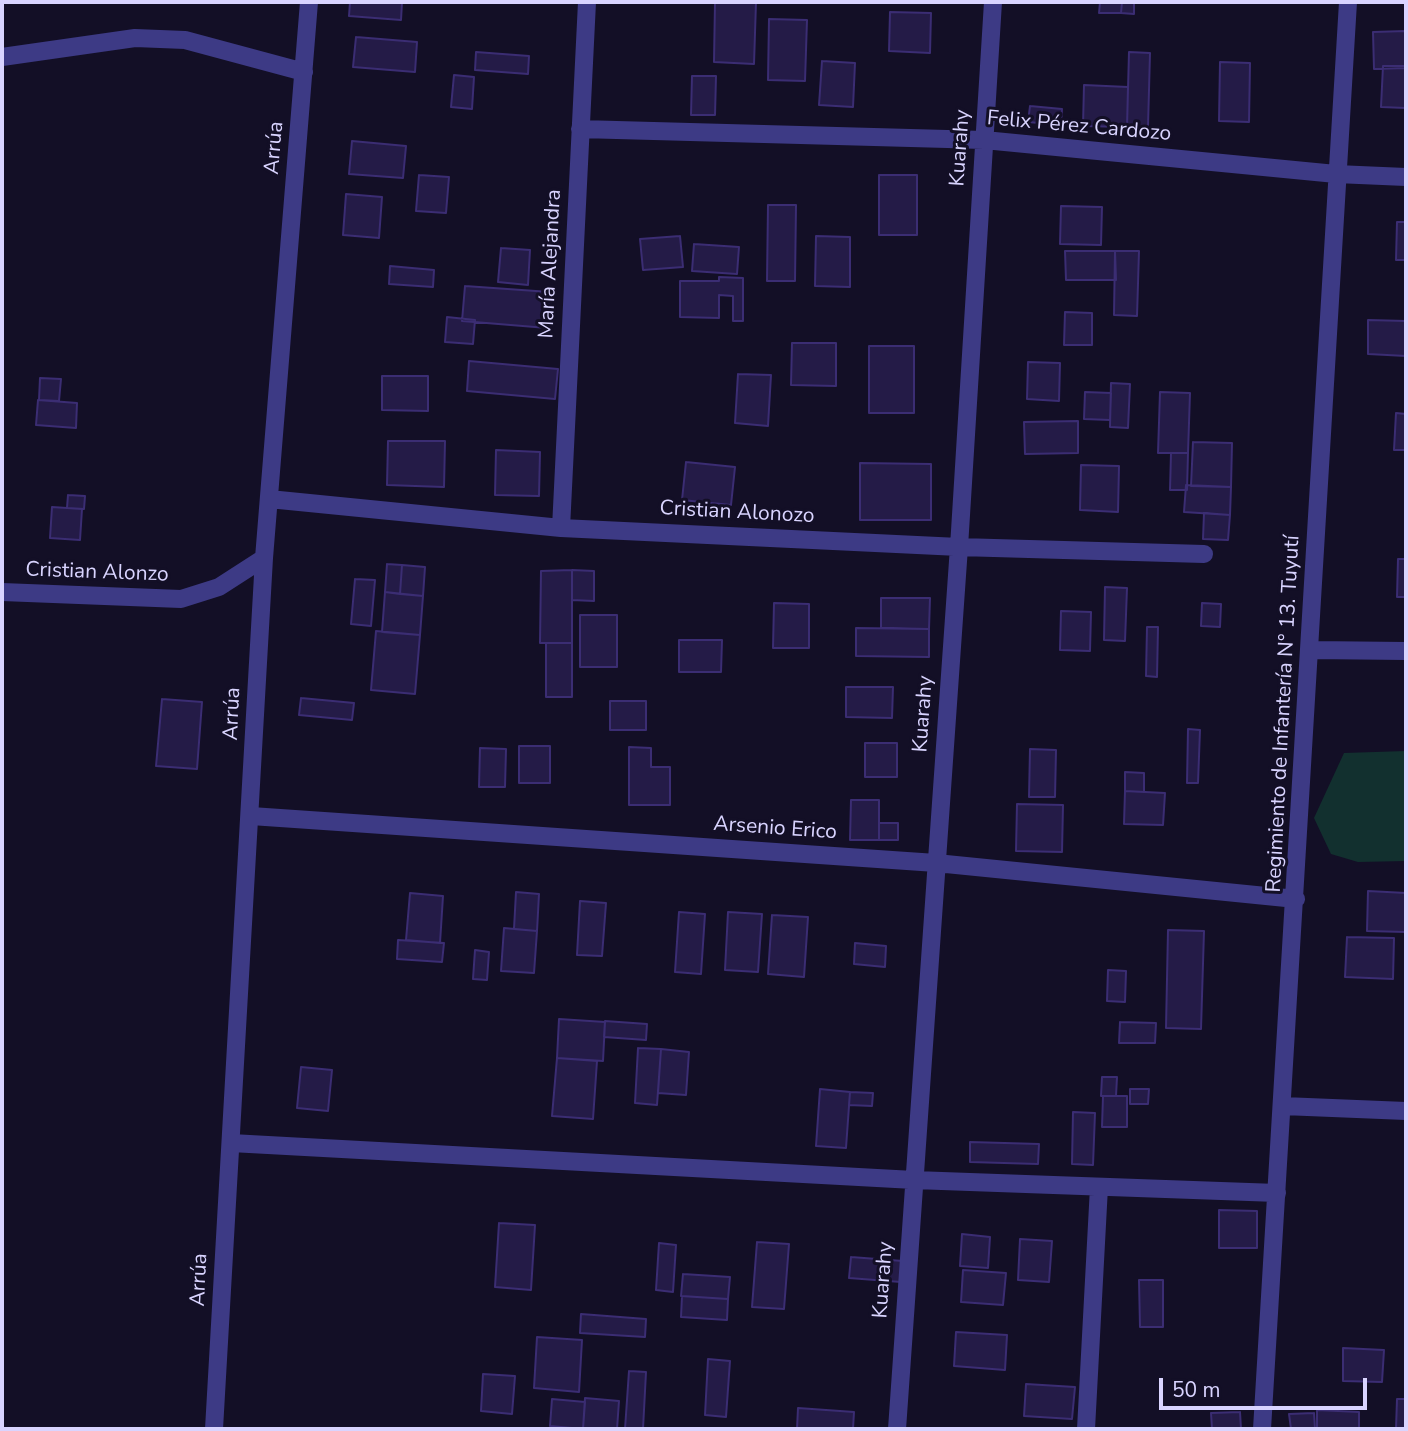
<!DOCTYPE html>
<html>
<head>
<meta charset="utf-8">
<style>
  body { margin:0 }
  #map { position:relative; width:1408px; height:1431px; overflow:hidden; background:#130f26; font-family:"Nunito Sans",sans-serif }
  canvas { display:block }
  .frame { position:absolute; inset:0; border:4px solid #d9d4ff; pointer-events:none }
  .scale { position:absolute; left:1159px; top:1378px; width:208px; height:32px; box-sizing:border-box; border:4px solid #d9d4ff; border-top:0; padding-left:9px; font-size:21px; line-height:24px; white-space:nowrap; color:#d9d4ff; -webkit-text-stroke:5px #130f26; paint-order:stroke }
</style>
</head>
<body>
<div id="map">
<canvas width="1408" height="1431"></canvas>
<div class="frame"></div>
<div class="scale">50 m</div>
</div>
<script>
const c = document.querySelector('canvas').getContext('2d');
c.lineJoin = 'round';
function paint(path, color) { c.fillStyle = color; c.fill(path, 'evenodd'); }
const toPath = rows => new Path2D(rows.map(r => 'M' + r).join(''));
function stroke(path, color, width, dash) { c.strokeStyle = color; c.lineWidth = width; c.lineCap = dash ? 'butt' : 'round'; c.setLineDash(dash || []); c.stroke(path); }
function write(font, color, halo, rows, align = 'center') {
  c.font = font + ' "Nunito Sans",sans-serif'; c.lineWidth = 6; c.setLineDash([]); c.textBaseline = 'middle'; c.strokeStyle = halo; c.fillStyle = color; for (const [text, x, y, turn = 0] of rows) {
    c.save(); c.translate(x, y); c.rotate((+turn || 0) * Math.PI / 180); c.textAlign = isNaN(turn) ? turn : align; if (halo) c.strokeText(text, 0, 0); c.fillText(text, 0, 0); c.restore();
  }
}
const green = toPath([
  [1406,751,1406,861,1358,862,1331,854,1314,818,1344,753]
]);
const building = toPath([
  [350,2,402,2,401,20,349,16,350,2],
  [715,2,756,2,754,64,714,62,715,2],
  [1100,2,1122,2,1121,13,1099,13,1100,2],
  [1122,2,1134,2,1134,14,1121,13,1122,2],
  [890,12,931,13,930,53,889,51,890,12],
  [769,19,807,20,805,81,768,80,769,19],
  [1406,31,1406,68,1374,69,1373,32,1406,31],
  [356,37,417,42,415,72,353,67,356,37],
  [476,52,529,56,528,74,475,70,476,52],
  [1129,52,1150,53,1148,127,1127,127,1129,52],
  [822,61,855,63,853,107,819,105,822,61],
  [1220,62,1250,63,1249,122,1219,121,1220,62],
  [1383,66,1406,66,1406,108,1381,107,1383,66],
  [454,75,474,77,472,109,451,107,454,75],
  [692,76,716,76,715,115,691,115,692,76],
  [1084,85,1128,87,1127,127,1083,126,1084,85],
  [1030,106,1062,109,1061,125,1028,122,1030,106],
  [352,141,406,146,403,178,349,174,352,141],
  [419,175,449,177,446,213,416,211,419,175],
  [879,175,917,175,917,235,879,235,879,175],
  [346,194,382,197,379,238,343,235,346,194],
  [768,205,796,205,795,281,767,281,768,205],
  [1061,206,1102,207,1101,245,1060,244,1061,206],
  [1397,222,1406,222,1406,260,1396,260,1397,222],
  [680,236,683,267,643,270,640,239,680,236],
  [816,236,850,237,850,287,815,286,816,236],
  [694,244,739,247,737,274,692,271,694,244],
  [501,248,530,250,528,285,498,282,501,248],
  [1065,251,1115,251,1116,280,1066,280,1065,251],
  [1115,251,1139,251,1137,316,1114,315,1115,251],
  [390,266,434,270,433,287,389,284,390,266],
  [719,277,743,278,743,321,733,321,733,296,719,295,719,318,680,317,680,281,719,281,719,277],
  [465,286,550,292,547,328,462,321,465,286],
  [1065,312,1092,313,1092,345,1064,345,1065,312],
  [447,317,475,320,473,344,445,342,447,317],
  [1368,320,1406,321,1406,356,1368,354,1368,320],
  [792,343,836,343,836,386,791,385,792,343],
  [869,346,914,346,914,413,869,413,869,346],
  [469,361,558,369,555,399,467,391,469,361],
  [1028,362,1060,363,1059,401,1027,399,1028,362],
  [738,374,771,375,768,426,735,423,738,374],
  [382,376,428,376,428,411,382,410,382,376],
  [40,378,61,379,59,401,39,400,40,378],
  [1111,383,1130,384,1128,428,1110,427,1111,383],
  [1085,392,1111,393,1110,420,1084,419,1085,392],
  [1160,392,1190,393,1188,453,1158,453,1160,392],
  [38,400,77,403,76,428,36,425,38,400],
  [1396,413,1406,414,1406,450,1394,450,1396,413],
  [1078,421,1078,453,1025,454,1024,422,1078,421],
  [388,441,445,441,444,487,387,485,388,441],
  [1193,442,1232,443,1231,487,1191,486,1193,442],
  [496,450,540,452,539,496,495,495,496,450],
  [1171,453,1188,453,1187,490,1170,490,1171,453],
  [686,462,735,467,731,505,682,500,686,462],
  [860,463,931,464,931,520,860,520,860,463],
  [1081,465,1119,466,1118,512,1080,510,1081,465],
  [1186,485,1231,487,1230,515,1184,512,1186,485],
  [68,495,85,496,84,509,67,508,68,495],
  [52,507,82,509,80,540,50,538,52,507],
  [1204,513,1230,515,1228,540,1203,539,1204,513],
  [1398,559,1406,559,1406,597,1397,597,1398,559],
  [387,564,402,565,400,594,385,592,387,564],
  [402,565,425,567,423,596,400,594,402,565],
  [572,570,594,571,594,601,572,600,572,570],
  [572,570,572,643,540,643,541,571,572,570],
  [355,579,375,580,371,626,351,624,355,579],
  [1105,587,1127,588,1125,641,1104,640,1105,587],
  [385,592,423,596,420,635,382,632,385,592],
  [881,598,930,598,929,629,881,628,881,598],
  [774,603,809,604,809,648,773,648,774,603],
  [1202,603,1221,604,1220,627,1201,626,1202,603],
  [1061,611,1091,612,1090,651,1060,650,1061,611],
  [580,615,617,615,617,667,580,667,580,615],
  [1147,627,1158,627,1157,677,1146,676,1147,627],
  [856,628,929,629,929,657,856,656,856,628],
  [376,631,420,635,415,694,371,690,376,631],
  [679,640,722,640,721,672,679,672,679,640],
  [546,643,572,643,572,697,546,697,546,643],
  [846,687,893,687,892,718,846,717,846,687],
  [301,698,354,703,352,720,299,715,301,698],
  [162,699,202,702,197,769,156,766,162,699],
  [610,701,646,701,646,730,610,730,610,701],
  [1188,729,1200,730,1198,783,1187,783,1188,729],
  [865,743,897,743,897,777,865,777,865,743],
  [519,746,550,746,550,783,519,783,519,746],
  [629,747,651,748,651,767,670,767,670,805,629,805,629,747],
  [480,748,506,749,505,787,479,787,480,748],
  [1030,749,1056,750,1055,797,1029,797,1030,749],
  [1125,772,1144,773,1144,792,1125,791,1125,772],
  [1125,791,1165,793,1163,825,1124,824,1125,791],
  [851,800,879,800,879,840,850,840,851,800],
  [1017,804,1063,805,1062,852,1016,851,1017,804],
  [879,823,898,823,898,840,879,840,879,823],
  [1368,891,1406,893,1406,932,1367,931,1368,891],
  [516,892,539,894,537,931,514,929,516,892],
  [410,893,443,896,440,943,406,940,410,893],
  [580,901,606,903,602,956,577,955,580,901],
  [679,912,705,914,701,974,675,972,679,912],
  [728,912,762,914,758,972,725,970,728,912],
  [772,915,808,917,804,977,768,974,772,915],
  [504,928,537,931,534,973,501,971,504,928],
  [1168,930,1204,931,1201,1029,1166,1028,1168,930],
  [1347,937,1394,938,1393,979,1345,977,1347,937],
  [398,940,444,943,442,962,397,959,398,940],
  [855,943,886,946,885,967,854,964,855,943],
  [475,950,489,952,487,980,473,979,475,950],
  [1108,970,1126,971,1125,1002,1107,1001,1108,970],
  [559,1019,605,1022,603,1061,557,1058,559,1019],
  [605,1021,647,1024,646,1040,604,1037,605,1021],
  [1120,1022,1156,1023,1155,1043,1119,1043,1120,1022],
  [638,1048,661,1049,657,1105,635,1103,638,1048],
  [661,1049,689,1052,686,1095,658,1093,661,1049],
  [557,1058,597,1061,593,1119,552,1116,557,1058],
  [301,1067,332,1070,328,1111,297,1108,301,1067],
  [1102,1077,1117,1077,1116,1096,1101,1096,1102,1077],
  [820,1089,850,1092,846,1148,816,1146,820,1089],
  [1130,1089,1149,1089,1148,1104,1130,1104,1130,1089],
  [850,1092,873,1093,872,1106,849,1105,850,1092],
  [1103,1096,1127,1096,1127,1127,1102,1127,1103,1096],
  [1073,1112,1095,1113,1093,1165,1072,1164,1073,1112],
  [970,1142,1039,1144,1038,1164,970,1162,970,1142],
  [1219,1210,1257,1211,1257,1248,1219,1248,1219,1210],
  [499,1223,535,1225,531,1290,495,1287,499,1223],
  [962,1234,990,1237,988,1268,960,1266,962,1234],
  [1020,1239,1052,1241,1049,1282,1018,1280,1020,1239],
  [757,1242,789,1244,784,1309,752,1307,757,1242],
  [659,1243,676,1245,673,1292,656,1290,659,1243],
  [851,1257,903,1261,901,1282,849,1278,851,1257],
  [963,1270,1006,1273,1003,1305,961,1302,963,1270],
  [683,1274,730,1277,728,1299,681,1296,683,1274],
  [1139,1280,1163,1280,1163,1327,1140,1327,1139,1280],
  [682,1296,728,1299,727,1320,681,1317,682,1296],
  [581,1314,646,1319,645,1337,580,1333,581,1314],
  [956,1332,1007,1335,1005,1370,954,1366,956,1332],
  [537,1337,582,1340,579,1392,534,1388,537,1337],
  [1343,1348,1384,1350,1382,1382,1343,1381,1343,1348],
  [708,1359,730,1361,726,1417,705,1415,708,1359],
  [629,1371,646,1372,643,1429,625,1429,629,1371],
  [483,1374,515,1376,512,1414,481,1411,483,1374],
  [1026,1384,1075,1387,1072,1419,1024,1416,1026,1384],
  [585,1398,619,1401,617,1429,583,1429,585,1398],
  [552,1399,585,1402,583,1429,550,1426,552,1399],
  [1397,1399,1406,1399,1406,1429,1396,1429,1397,1399],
  [798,1408,854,1412,853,1429,797,1429,798,1408],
  [1317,1410,1359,1412,1359,1429,1317,1429,1317,1410],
  [1240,1412,1241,1429,1212,1429,1211,1413,1240,1412],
  [1314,1413,1315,1429,1291,1429,1289,1414,1314,1413]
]);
const minor = toPath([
  [2,57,135,38,185,40,304,72],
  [580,129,984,140,1336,174,1406,177],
  [269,499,561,528,959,547,1204,554],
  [561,528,587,2],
  [2,592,181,599,219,587,264,558],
  [1311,650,1406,651],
  [251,816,936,863,1296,899],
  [1283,1106,1406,1111],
  [231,1143,914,1180,1277,1193],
  [214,1429,264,558,309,2],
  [897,1429,959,547,993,2],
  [1086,1429,1099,1187],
  [1262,1429,1348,2]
]);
const streetNames = [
  ["Felix Pérez Cardozo",1079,127,5],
  ["Arrúa",275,148,-85],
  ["Kuarahy",961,148,-86],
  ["María Alejandra",551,264,-87],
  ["Cristian Alonozo",737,513,3],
  ["Cristian Alonzo",97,573,2],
  ["Arrúa",233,714,-87],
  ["Kuarahy",924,714,-86],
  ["Regimiento de Infantería N° 13. Tuyutí",1284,714,-87],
  ["Arsenio Erico",775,829,4],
  ["Arrúa",200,1280,-87],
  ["Kuarahy",884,1280,-86]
];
paint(green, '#12302f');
paint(building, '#241b47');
stroke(building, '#3b2d73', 2);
stroke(minor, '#3d3a85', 18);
write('21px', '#d9d4ff', '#130f26', streetNames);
</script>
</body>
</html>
